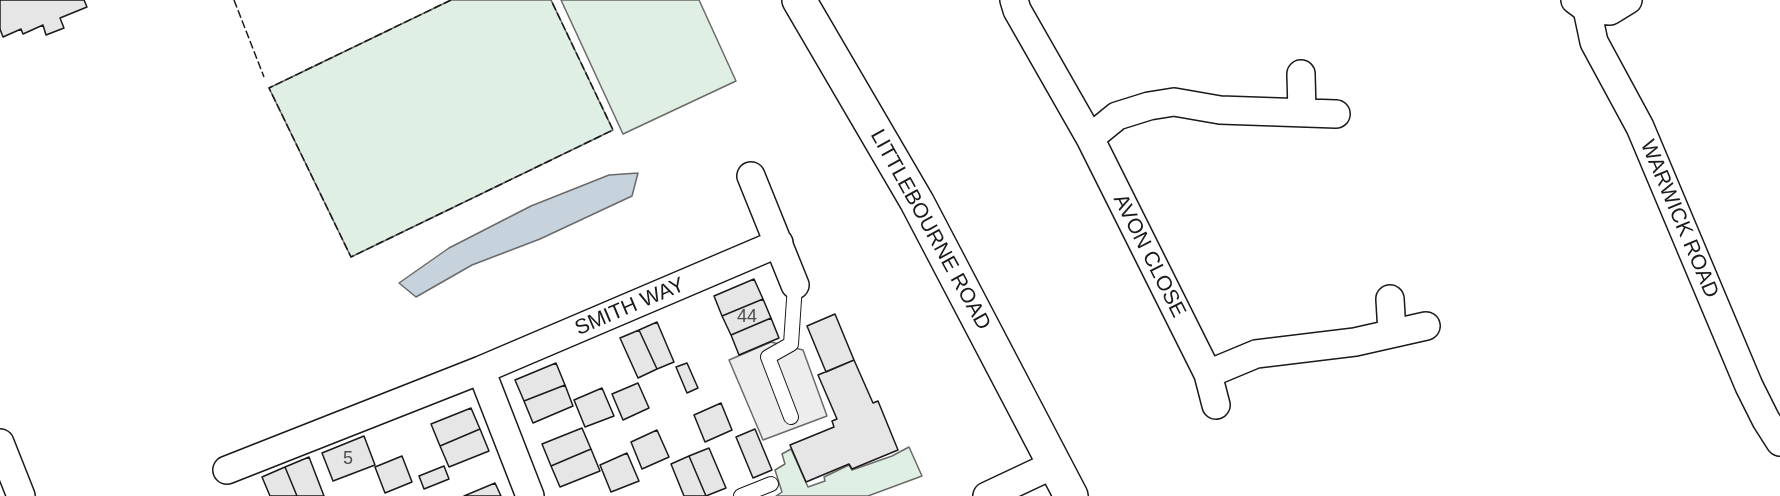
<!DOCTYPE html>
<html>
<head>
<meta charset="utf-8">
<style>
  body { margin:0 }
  canvas { display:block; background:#fff }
</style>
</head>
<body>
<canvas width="1780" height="496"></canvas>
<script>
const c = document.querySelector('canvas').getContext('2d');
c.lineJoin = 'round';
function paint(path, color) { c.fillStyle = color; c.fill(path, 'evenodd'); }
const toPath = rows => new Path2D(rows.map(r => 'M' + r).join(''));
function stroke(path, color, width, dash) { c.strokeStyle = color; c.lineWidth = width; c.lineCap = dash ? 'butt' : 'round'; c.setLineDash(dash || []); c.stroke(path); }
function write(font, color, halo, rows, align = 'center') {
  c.font = font + ' Arial,sans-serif'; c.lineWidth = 4.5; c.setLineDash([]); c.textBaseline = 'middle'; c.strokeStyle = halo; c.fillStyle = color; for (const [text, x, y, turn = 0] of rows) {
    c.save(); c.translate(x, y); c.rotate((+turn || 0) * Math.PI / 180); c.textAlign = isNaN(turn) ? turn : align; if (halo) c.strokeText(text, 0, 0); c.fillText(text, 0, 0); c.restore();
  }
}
const green = toPath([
  [451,0,551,0,613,130,351,257,269,88,451,0],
  [561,0,699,0,736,81,623,134,561,0],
  [909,447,922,476,868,496,776,496,782,492,775,470,785,464,782,454,791,449,808,487,825,481,824,477,849,465,852,470,892,456,909,447]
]);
const parking = toPath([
  [771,342,803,350,827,416,763,440,729,360,771,342]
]);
const water = toPath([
  [638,173,632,196,540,239,472,265,416,297,399,283,449,248,531,206,609,175,638,173]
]);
const building = toPath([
  [0,0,84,0,87,7,60,18,64,28,46,35,43,25,23,34,21,29,3,37,0,29,0,0],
  [754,279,763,299,722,316,714,296,754,279],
  [763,299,771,318,731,335,722,316,763,299],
  [835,314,854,360,826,372,807,326,835,314],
  [771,318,779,338,739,355,731,335,771,318],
  [657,322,674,362,657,369,639,330,657,322],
  [639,330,657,369,638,378,620,338,639,330],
  [854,360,873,403,878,401,898,450,852,469,849,464,806,482,790,445,834,427,832,421,837,419,818,375,854,360],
  [556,363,565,385,524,401,515,380,556,363],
  [687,363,698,388,687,393,676,367,687,363],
  [638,383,649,408,623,420,612,394,638,383],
  [565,385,573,406,533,423,524,401,565,385],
  [602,388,614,416,585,427,574,400,602,388],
  [721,403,732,430,705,442,694,415,721,403],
  [471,408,480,429,440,446,431,424,471,408],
  [582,428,591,449,551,466,542,444,582,428],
  [480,429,489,451,449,467,440,446,480,429],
  [755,429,772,470,753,478,736,437,755,429],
  [657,430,669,457,642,469,631,442,657,430],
  [364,436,375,465,333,481,322,453,364,436],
  [709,448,726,488,706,496,689,456,709,448],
  [591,449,600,471,560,487,551,466,591,449],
  [627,453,639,481,611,492,600,465,627,453],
  [402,456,412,482,385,493,375,467,402,456],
  [689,456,706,496,684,496,671,464,689,456],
  [309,457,324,496,297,496,285,467,309,457],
  [444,466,449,479,424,489,419,476,444,466],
  [285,467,297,496,270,496,262,477,285,467],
  [495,483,501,496,464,496,495,483]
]);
const service = toPath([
  [791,417,768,357,791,344,795,285],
  [741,496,771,484]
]);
const minor = toPath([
  [1014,0,1017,10,1090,138,1208,374,1216,405],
  [1575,0,1587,9,1594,42,1640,127,1749,386,1766,420,1780,442],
  [1587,9,1610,11,1628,0],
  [1301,74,1302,112],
  [1090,138,1117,116,1149,106,1174,102,1220,110,1336,114],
  [751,176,795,285],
  [1390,299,1392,333],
  [481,370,530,496],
  [1208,374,1256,354,1355,342,1426,326],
  [0,443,21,496],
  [227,470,481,370,779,243],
  [987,496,1055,464]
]);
const primary = toPath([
  [799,0,917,202,1071,496]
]);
const fence = toPath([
  [234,0,264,77],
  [451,0,269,88,351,257,613,130,551,0]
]);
const numberNames = [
  ["44",747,317],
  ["5",348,459]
];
const streetNames = [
  ["WARWICK ROAD",1679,219,67],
  ["LITTLEBOURNE ROAD",930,230,61],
  ["AVON CLOSE",1149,256,63],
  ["SMITH WAY",630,307,-23]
];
paint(green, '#e0efe3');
stroke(green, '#6a6a6a', 1.5);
paint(parking, '#ededed');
stroke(parking, '#6a6a6a', 1.5);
paint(water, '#c6d2dc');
stroke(water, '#6a6a6a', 1.5);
paint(building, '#e6e6e6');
stroke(building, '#1a1a1a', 1.5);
stroke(service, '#1a1a1a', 16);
stroke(minor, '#1a1a1a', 30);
stroke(primary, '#1a1a1a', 36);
stroke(service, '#fff', 14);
stroke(minor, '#fff', 27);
stroke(primary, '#fff', 33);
stroke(fence, '#1a1a1a', 1.5, [8, 3]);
write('18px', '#4d4d4d', null, numberNames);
write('21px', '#1a1a1a', '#fff', streetNames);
</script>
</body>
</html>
